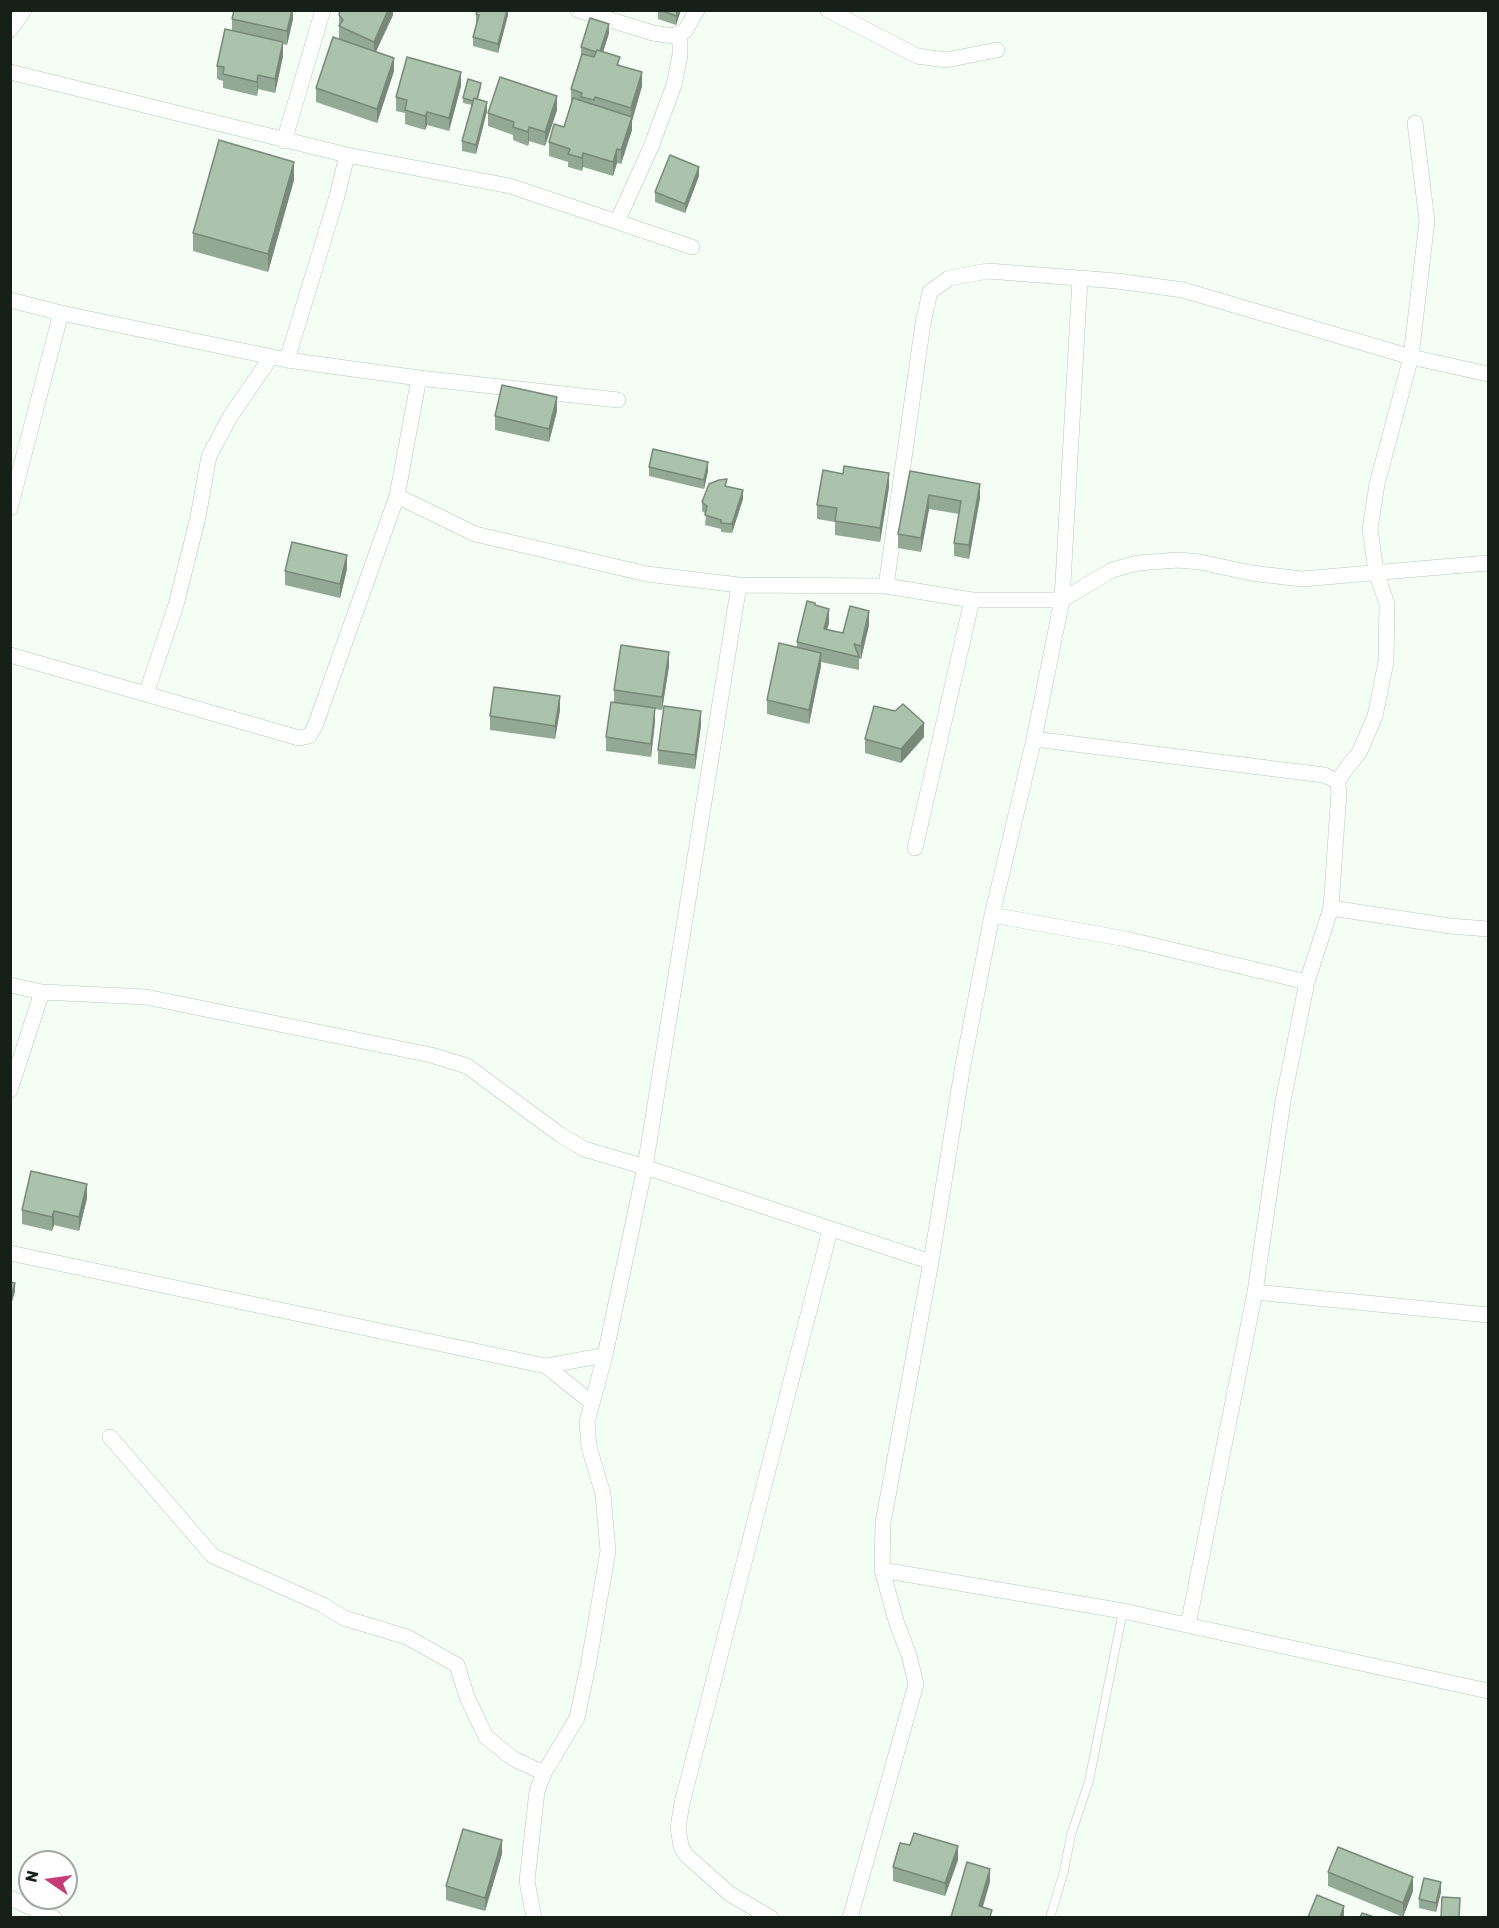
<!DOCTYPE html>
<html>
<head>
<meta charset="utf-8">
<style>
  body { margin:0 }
  #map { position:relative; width:1499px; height:1928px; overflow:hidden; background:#f4fef5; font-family:Rubik,sans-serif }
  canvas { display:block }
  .frame { position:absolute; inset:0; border:12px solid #172018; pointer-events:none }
  .north { position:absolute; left:18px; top:1850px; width:60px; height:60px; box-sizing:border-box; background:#fff; border:2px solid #a2a6a3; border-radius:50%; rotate:283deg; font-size:16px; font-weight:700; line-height:24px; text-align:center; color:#172018 }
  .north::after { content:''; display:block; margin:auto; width:21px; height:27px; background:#c53c78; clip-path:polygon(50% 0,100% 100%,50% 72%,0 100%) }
</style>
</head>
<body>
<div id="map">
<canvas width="1499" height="1928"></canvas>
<div class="frame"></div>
<div class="north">N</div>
</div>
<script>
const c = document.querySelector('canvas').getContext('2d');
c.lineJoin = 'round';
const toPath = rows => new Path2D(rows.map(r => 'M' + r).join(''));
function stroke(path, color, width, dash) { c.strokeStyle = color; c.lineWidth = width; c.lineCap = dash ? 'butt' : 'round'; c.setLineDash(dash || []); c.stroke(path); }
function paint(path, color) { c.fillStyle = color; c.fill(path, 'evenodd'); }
const lane = toPath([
  [1050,1918,1064,1871,1071,1835,1089,1781,1123,1611]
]);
const street = toPath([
  [578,10,653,33,672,36,685,31,697,10],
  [828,10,917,56,946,60,997,50],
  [10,30,24,10],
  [10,72,347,155,510,186,692,247],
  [284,141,323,10],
  [617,222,651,147,674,85,680,55,680,34],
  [10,300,61,313,287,360,419,378,618,400],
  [287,360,337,196,347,155],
  [419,378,397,496,475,534,647,574,739,585,886,586,972,600,1062,600,1112,570,1138,563,1178,560,1200,562,1251,573,1302,579,1488,563],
  [10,508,61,313],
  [886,586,923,323,930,292,949,278,988,271,1117,281,1183,290,1411,357,1488,374],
  [10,655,299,738,309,736,315,726,397,496],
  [146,694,176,605,198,517,209,456,230,417,271,357],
  [1034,739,1324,775,1337,781],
  [915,848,972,600],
  [1331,908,1450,926,1488,929],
  [992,915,1126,939,1307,982,1331,908,1339,791,1337,781,1360,751,1375,716,1386,662,1387,604,1376,572,1370,529,1377,484,1411,357,1427,221,1415,123],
  [10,985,42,992,146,997,431,1055,467,1066,559,1134,584,1149,645,1167,931,1262],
  [10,1090,42,992],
  [10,1253,546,1366,605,1355],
  [1255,1292,1488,1315],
  [546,1366,591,1402],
  [110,1437,213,1556,323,1605,344,1618,407,1637,457,1665,467,1697,486,1737,514,1759,544,1773],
  [882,1570,1123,1611,1488,1691],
  [1188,1625,1255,1292,1283,1101,1307,982],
  [10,1898,54,1918],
  [534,1918,527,1881,537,1791,544,1773,577,1718,589,1661,608,1551,603,1494,589,1447,587,1422,605,1355,645,1167,739,585],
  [771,1918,730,1894,686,1855,681,1846,678,1828,682,1803,830,1230],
  [850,1918,916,1684,909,1655,897,1624,882,1570,883,1523,931,1262,963,1065,992,915,1034,739,1062,600,1080,279]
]);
const wall = toPath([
  [293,10,293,19,287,45,283,44,283,56,275,93,258,89,257,96,223,88,223,81,217,79,217,66,232,30,232,19],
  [393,10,393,15,376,51,394,71,377,123,316,102,316,88,339,39,339,15],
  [508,10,508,15,498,53,473,46,473,37,477,23,476,23,476,14],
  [658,10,681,10,676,25,658,19],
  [609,33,603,52,620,65,642,86,632,121,632,130,621,164,617,163,613,176,583,167,582,171,568,167,568,162,549,156,549,142,564,127,571,103,571,89,581,55,581,47],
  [461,86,449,131,427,125,425,130,405,124,405,113,396,111,396,97],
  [481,87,478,99,487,111,476,154,462,151,462,141,472,105,463,103,463,98],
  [557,110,545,146,529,141,528,146,513,140,513,135,488,126,488,113],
  [699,176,685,213,655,202,655,192],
  [294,180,268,272,193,251,193,233],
  [557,411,549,442,495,430,495,416],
  [649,467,708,471,704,489,649,476],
  [910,471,980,498,969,559,954,556,954,543,959,514,929,509,921,552,898,548,898,534],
  [843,474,889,487,880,542,835,535,835,522,817,519,817,505],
  [727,486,743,499,732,533,721,532,721,529,705,525,706,514,702,511,702,502],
  [347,569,340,598,285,585,285,571],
  [815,606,829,623,827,629,843,633,869,625,861,659,859,659,859,670,821,662,821,666,809,724,767,714,767,700,797,647,797,642],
  [669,666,662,710,655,709,655,722,651,757,606,751,606,737,614,703,614,690],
  [560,710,555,739,490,730,490,716],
  [701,725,695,769,658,764,658,750],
  [924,737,901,763,865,753,865,739],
  [87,1198,79,1231,54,1225,52,1231,22,1224,22,1210],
  [502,1854,485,1911,446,1900,446,1886],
  [958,1860,945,1896,893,1881,893,1867],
  [1328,1872,1413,1891,1403,1917,1328,1886],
  [1441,1892,1436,1912,1419,1908,1419,1899]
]);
const shadedWall = toPath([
  [292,10,293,10,293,19,287,45,287,31],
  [388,10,393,10,393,15,374,56,374,42],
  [507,10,508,10,508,15,498,53,498,44],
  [678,10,681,10,676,25,676,16],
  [609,24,609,33,600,62,600,53],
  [283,42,283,56,275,93,275,79],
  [394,58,394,71,377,123,377,109],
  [461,72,461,86,449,131,449,118],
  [642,72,642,86,632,121,632,130,621,164,621,150,631,118,631,108],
  [258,75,258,89,257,96,257,82],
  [557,96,557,110,545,146,545,132],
  [487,102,487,111,476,154,476,145],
  [427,112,427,125,425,130,425,116],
  [529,127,529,141,528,146,528,132],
  [617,149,617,163,613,176,613,162],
  [583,153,583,167,582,171,582,158],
  [294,162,294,180,268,272,268,254],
  [699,167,699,176,685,213,685,204],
  [557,397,557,411,549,442,549,429],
  [708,462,708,471,704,489,704,480],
  [889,473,889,487,880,542,880,528],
  [980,484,980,498,969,559,969,545],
  [743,490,743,499,732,533,732,524],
  [929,495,929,509,921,552,921,538],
  [347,555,347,569,340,598,340,584],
  [829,609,829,623,824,642,824,629],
  [869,611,869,625,861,659,861,646],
  [669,652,669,666,662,710,662,697],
  [821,653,821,666,809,724,809,710],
  [560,696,560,710,555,739,555,726],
  [655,708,655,722,651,757,651,744],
  [701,711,701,725,695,769,695,755],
  [924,723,924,737,901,763,901,749],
  [87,1184,87,1198,79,1231,79,1217],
  [54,1211,54,1225,52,1231,52,1217],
  [15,1283,15,1292,10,1308,10,1299],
  [502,1840,502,1854,485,1911,485,1898],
  [958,1846,958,1860,945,1896,945,1883],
  [990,1869,990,1882,980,1917,979,1906],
  [1413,1877,1413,1891,1403,1917,1403,1903],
  [1441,1882,1441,1892,1436,1912,1436,1903],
  [1344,1906,1344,1917,1340,1917]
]);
const building = toPath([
  [234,10,292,10,287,31,232,19,234,10],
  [340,10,388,10,374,42,339,26,343,20,339,15,340,10],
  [477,10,507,10,498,44,473,37,479,15,476,14,477,10],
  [660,10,678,10,676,16,660,10],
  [590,18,609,24,600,51,597,50,596,52,581,47,590,18],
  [225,29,283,42,275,79,258,75,257,82,223,74,224,67,217,66,225,29],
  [333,37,394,58,377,109,316,88,333,37],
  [597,50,620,57,617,65,642,72,631,108,595,97,594,100,581,97,582,93,571,89,582,54,594,57,597,50],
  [407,57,461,72,449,118,427,112,425,116,405,110,407,100,396,97,407,57],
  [500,77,557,96,545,132,529,127,528,132,513,127,514,122,488,113,500,77],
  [468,79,481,83,477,99,474,98,473,101,463,98,468,79],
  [474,98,487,102,476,145,462,141,474,98],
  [573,98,632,117,621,150,617,149,613,162,583,153,582,158,568,154,570,149,549,142,554,124,564,127,573,98],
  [219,140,294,162,268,254,193,233,219,140],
  [670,155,699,167,685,204,655,192,670,155],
  [502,385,557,397,549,429,495,416,502,385],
  [653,449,708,462,704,480,649,467,653,449],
  [844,466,889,473,880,528,835,521,837,508,817,505,823,470,843,474,844,466],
  [910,471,980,484,969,545,954,543,961,501,929,495,921,538,898,534,910,471],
  [727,479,725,486,743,490,732,524,721,523,721,520,705,515,707,506,702,502,709,484,719,480,727,479],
  [292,542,347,555,340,584,285,571,292,542],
  [807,601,815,603,815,605,829,609,824,629,843,633,850,606,869,611,861,646,854,644,859,657,797,642,807,601],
  [779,643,821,653,809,710,767,700,779,643],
  [621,645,669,652,662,697,614,690,621,645],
  [494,687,560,696,555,726,490,716,494,687],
  [611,702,655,708,651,744,606,737,611,702],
  [903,704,924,723,901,749,865,739,874,706,895,711,903,704],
  [664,706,701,711,695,755,658,750,664,706],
  [31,1171,87,1184,79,1217,54,1211,52,1217,22,1210,31,1171],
  [10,1282,15,1283,10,1299,10,1282],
  [463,1829,502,1840,485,1898,446,1886,463,1829],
  [914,1833,958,1846,945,1883,893,1867,900,1843,910,1845,914,1833],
  [1338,1847,1413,1877,1403,1903,1328,1872,1338,1847],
  [967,1862,990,1869,979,1906,992,1910,990,1917,951,1917,967,1862],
  [1424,1878,1441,1882,1436,1903,1419,1899,1424,1878],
  [1317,1895,1344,1906,1340,1917,1308,1917,1317,1895],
  [1442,1897,1460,1898,1459,1917,1441,1917,1442,1897],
  [1362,1913,1374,1917,1360,1917,1362,1913]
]);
stroke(lane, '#b1c9b3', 9);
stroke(street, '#b1c9b3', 16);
stroke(lane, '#fff', 8);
stroke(street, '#fff', 15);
paint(wall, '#93a895');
paint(shadedWall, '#788879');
paint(building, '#abc3ad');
stroke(building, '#788879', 1.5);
</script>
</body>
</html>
